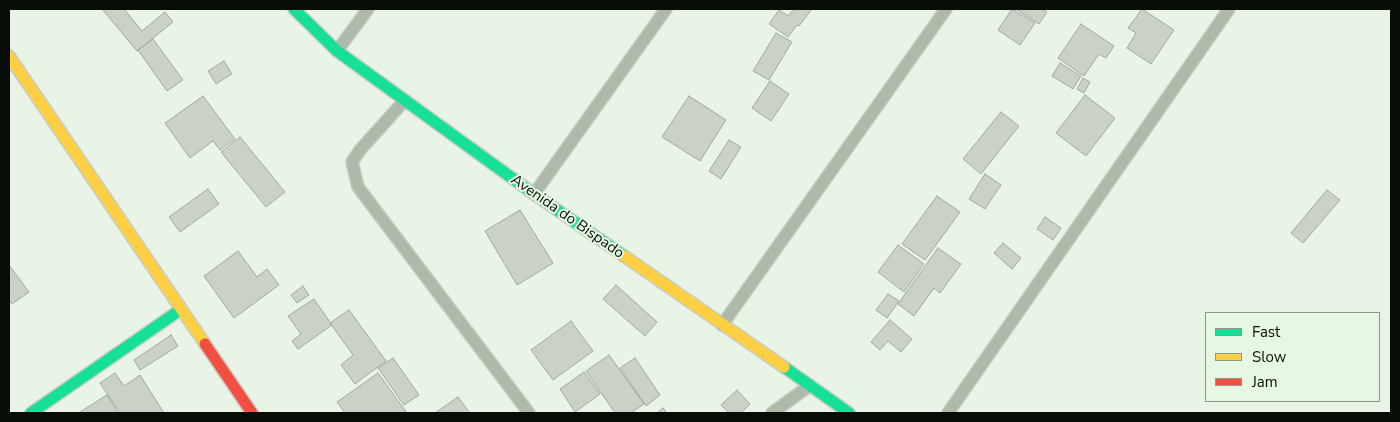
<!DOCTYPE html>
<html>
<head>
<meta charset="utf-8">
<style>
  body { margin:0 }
  #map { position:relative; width:1400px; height:422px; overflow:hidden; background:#e9f3e6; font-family:"Nunito Sans",sans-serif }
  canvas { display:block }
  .frame { position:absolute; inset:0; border:10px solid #080e07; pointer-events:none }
  .legend { position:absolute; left:1205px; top:312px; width:175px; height:90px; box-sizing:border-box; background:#e6f8e1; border:1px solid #8d9a8a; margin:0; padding:6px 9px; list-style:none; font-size:15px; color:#080e07 }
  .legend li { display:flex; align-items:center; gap:10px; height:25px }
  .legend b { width:25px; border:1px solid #8d9a8a }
</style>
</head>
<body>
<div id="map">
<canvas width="1400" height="422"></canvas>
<div class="frame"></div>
<ul class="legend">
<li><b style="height:6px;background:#16e098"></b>Fast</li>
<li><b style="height:6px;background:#ffcf43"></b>Slow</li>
<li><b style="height:6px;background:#f24e42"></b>Jam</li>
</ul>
</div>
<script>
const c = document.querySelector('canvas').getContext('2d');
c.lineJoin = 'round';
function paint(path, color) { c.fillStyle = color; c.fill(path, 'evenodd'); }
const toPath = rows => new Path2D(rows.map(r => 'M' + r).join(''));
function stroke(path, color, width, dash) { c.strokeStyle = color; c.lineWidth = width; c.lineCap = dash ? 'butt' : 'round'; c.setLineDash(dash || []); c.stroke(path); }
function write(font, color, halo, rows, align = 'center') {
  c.font = font + ' "Nunito Sans",sans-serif'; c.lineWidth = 4; c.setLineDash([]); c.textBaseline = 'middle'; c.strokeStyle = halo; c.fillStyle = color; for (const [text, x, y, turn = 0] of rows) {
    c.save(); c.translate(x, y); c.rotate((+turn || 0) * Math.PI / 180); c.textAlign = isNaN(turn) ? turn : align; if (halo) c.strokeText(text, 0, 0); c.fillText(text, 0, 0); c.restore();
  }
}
const building = toPath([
  [102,9,124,9,142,31,165,12,173,22,137,51,102,9],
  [794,9,812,9,799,26,797,25,788,37,769,24,779,10,788,16,794,9],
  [1012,9,1035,23,1020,45,998,30,1012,9],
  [1016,9,1042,9,1047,12,1039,24,1016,9],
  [1142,9,1174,30,1151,64,1127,48,1136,33,1128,28,1142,9],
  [1081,24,1114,46,1106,58,1099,54,1084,76,1058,58,1081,24],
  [776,33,792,42,769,80,753,71,776,33],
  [153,39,183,80,167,91,138,50,153,39],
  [224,61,232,74,216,84,208,71,224,61],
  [1060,63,1081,76,1073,89,1052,76,1060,63],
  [1083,78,1090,82,1084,93,1077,89,1083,78],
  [770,81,789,94,771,121,752,108,770,81],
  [1085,95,1115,118,1086,156,1056,133,1085,95],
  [203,96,235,139,220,150,213,141,190,158,165,123,203,96],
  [689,96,726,120,700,161,662,137,689,96],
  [1001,112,1019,126,981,174,963,159,1001,112],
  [240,137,285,192,266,207,221,152,240,137],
  [729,140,741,147,721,179,709,171,729,140],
  [985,174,1001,185,985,209,969,199,985,174],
  [208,189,219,204,180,232,169,217,208,189],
  [1327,190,1340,200,1303,243,1291,233,1327,190],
  [937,196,960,212,925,260,902,244,937,196],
  [520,210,553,263,517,285,485,231,520,210],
  [1045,217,1061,228,1053,240,1037,229,1045,217],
  [1003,243,1021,258,1012,269,994,253,1003,243],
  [898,245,924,264,904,292,878,272,898,245],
  [938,248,961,264,940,293,934,288,914,316,898,304,938,248],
  [238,251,257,277,267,269,279,285,234,318,204,276,238,251],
  [9,265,29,292,12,304,9,299,9,265],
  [616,285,657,322,645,336,603,299,616,285],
  [303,286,309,295,297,303,291,295,303,286],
  [888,294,899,301,887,318,876,310,888,294],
  [314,299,332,325,298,349,292,341,301,334,288,316,314,299],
  [349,310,386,361,355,384,341,365,353,355,330,323,349,310],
  [890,320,912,339,901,352,888,341,880,350,871,342,890,320],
  [571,321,593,351,553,380,531,350,571,321],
  [171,335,178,346,140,370,134,360,171,335],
  [609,355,644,404,631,413,615,413,586,371,609,355],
  [393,358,419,395,404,405,378,368,393,358],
  [635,358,660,395,646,406,620,368,635,358],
  [584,372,600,394,575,412,560,389,584,372],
  [115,373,124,386,140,375,164,413,120,413,100,383,115,373],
  [378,373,407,413,345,413,337,402,378,373],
  [737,390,750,404,741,413,729,413,721,405,737,390],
  [107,395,118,413,81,413,80,412,107,395],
  [458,397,470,413,435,413,458,397],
  [663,408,667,413,657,413,663,408]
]);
const lane = toPath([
  [337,51,368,9],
  [405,100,360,150,352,162,358,187,529,413],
  [534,194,666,9],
  [722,325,946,9],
  [772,413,809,386],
  [948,413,1229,9]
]);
const fast = toPath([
  [294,9,337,51,534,194,624,256],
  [784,367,849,413],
  [31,413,180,310]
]);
const slow = toPath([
  [9,56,205,344],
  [624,256,784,367]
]);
const jam = toPath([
  [205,344,252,413]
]);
const streetNames = [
  ["Avenida do Bispado",567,217,35]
];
paint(building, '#cad2c8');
stroke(building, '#a2a9a0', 1);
stroke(lane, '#c6cec3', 14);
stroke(fast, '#c6cec3', 14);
stroke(slow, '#c6cec3', 14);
stroke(jam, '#c6cec3', 14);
stroke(lane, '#aeb9aa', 11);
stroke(fast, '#16e098', 11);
stroke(slow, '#ffcf43', 11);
stroke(jam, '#f24e42', 11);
write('15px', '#080e07', '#e6f8e1', streetNames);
</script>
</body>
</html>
